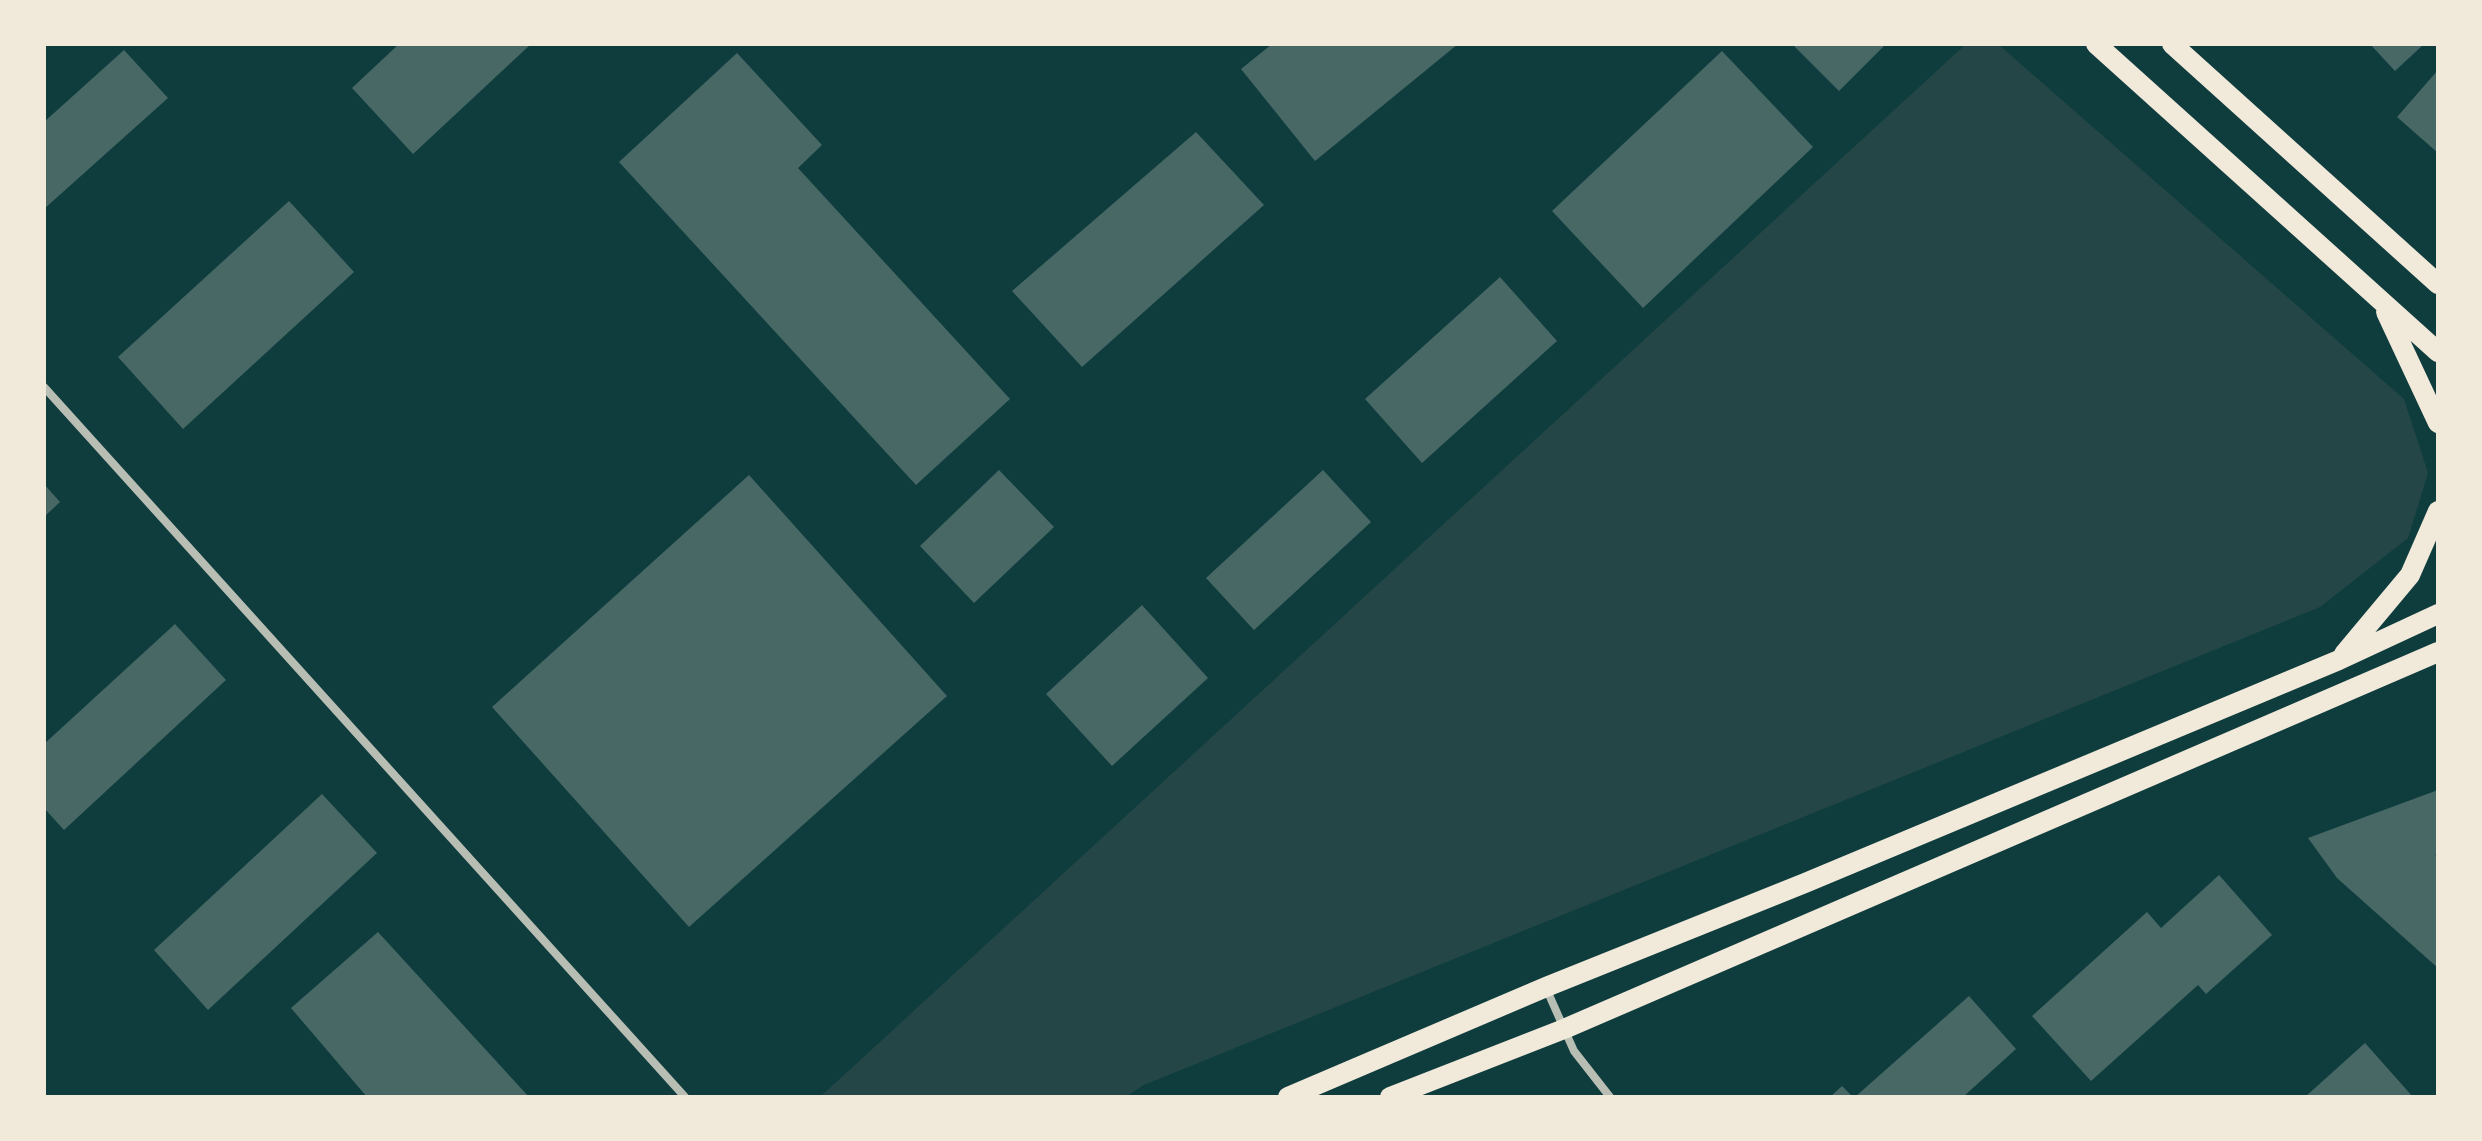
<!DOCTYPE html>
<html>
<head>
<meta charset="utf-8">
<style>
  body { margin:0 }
  #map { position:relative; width:2482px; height:1141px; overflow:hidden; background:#0f3d3e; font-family:Quicksand,sans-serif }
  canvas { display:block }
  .frame { position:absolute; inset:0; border:46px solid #f1e9da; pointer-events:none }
</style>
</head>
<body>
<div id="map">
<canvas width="2482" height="1141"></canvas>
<div class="frame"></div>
</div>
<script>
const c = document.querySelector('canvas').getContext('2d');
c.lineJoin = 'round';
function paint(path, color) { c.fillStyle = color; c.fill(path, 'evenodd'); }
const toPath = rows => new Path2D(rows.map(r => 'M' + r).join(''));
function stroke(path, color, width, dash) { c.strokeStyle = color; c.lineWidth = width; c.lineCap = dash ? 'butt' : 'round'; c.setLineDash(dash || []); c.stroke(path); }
const green = toPath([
  [1966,44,1998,44,2404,399,2428,473,2408,538,2320,607,1144,1085,1125,1097,820,1097]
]);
const building = toPath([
  [399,44,531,44,413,154,352,88],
  [1272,44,1458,44,1315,161,1241,69],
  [1792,44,1886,44,1839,91],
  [2370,44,2424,44,2395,71],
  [124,50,168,98,44,209,44,122],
  [1722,51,1813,147,1643,308,1552,211],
  [737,53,822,145,798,168,1010,399,916,485,619,162],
  [2438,70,2438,153,2397,117],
  [1196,132,1264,205,1082,367,1012,291],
  [289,201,354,272,183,429,118,357],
  [1500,277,1557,341,1422,463,1365,399],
  [999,470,1054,527,974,603,920,546],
  [1323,470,1371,522,1254,630,1206,578],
  [749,475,947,696,689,927,492,707],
  [44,484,60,502,44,517],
  [1142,605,1208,678,1112,766,1046,694],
  [175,624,226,680,64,830,44,808,44,744],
  [2438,790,2438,854,2435,855,2438,857,2438,968,2337,878,2308,838],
  [322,794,377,853,208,1010,154,950],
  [2219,875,2272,935,2206,994,2198,985,2091,1081,2032,1016,2147,912,2161,928],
  [378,932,529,1097,367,1097,291,1008],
  [1969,996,2016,1049,1963,1097,1855,1097],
  [2365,1043,2413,1097,2305,1097],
  [1842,1086,1853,1097,1830,1097]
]);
const minor = toPath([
  [44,387,685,1097],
  [1546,988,1574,1051,1610,1097]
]);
const primary = toPath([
  [2096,44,2438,352],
  [2172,44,2438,284],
  [2386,312,2438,423],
  [2344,654,2410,575,2438,511],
  [1288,1097,1546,987,1805,883,2339,660,2438,614],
  [1390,1097,1564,1029,2438,652]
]);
paint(green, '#244646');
paint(building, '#486865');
stroke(minor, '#b8beb3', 8);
stroke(primary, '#f1e9da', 20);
</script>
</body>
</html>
